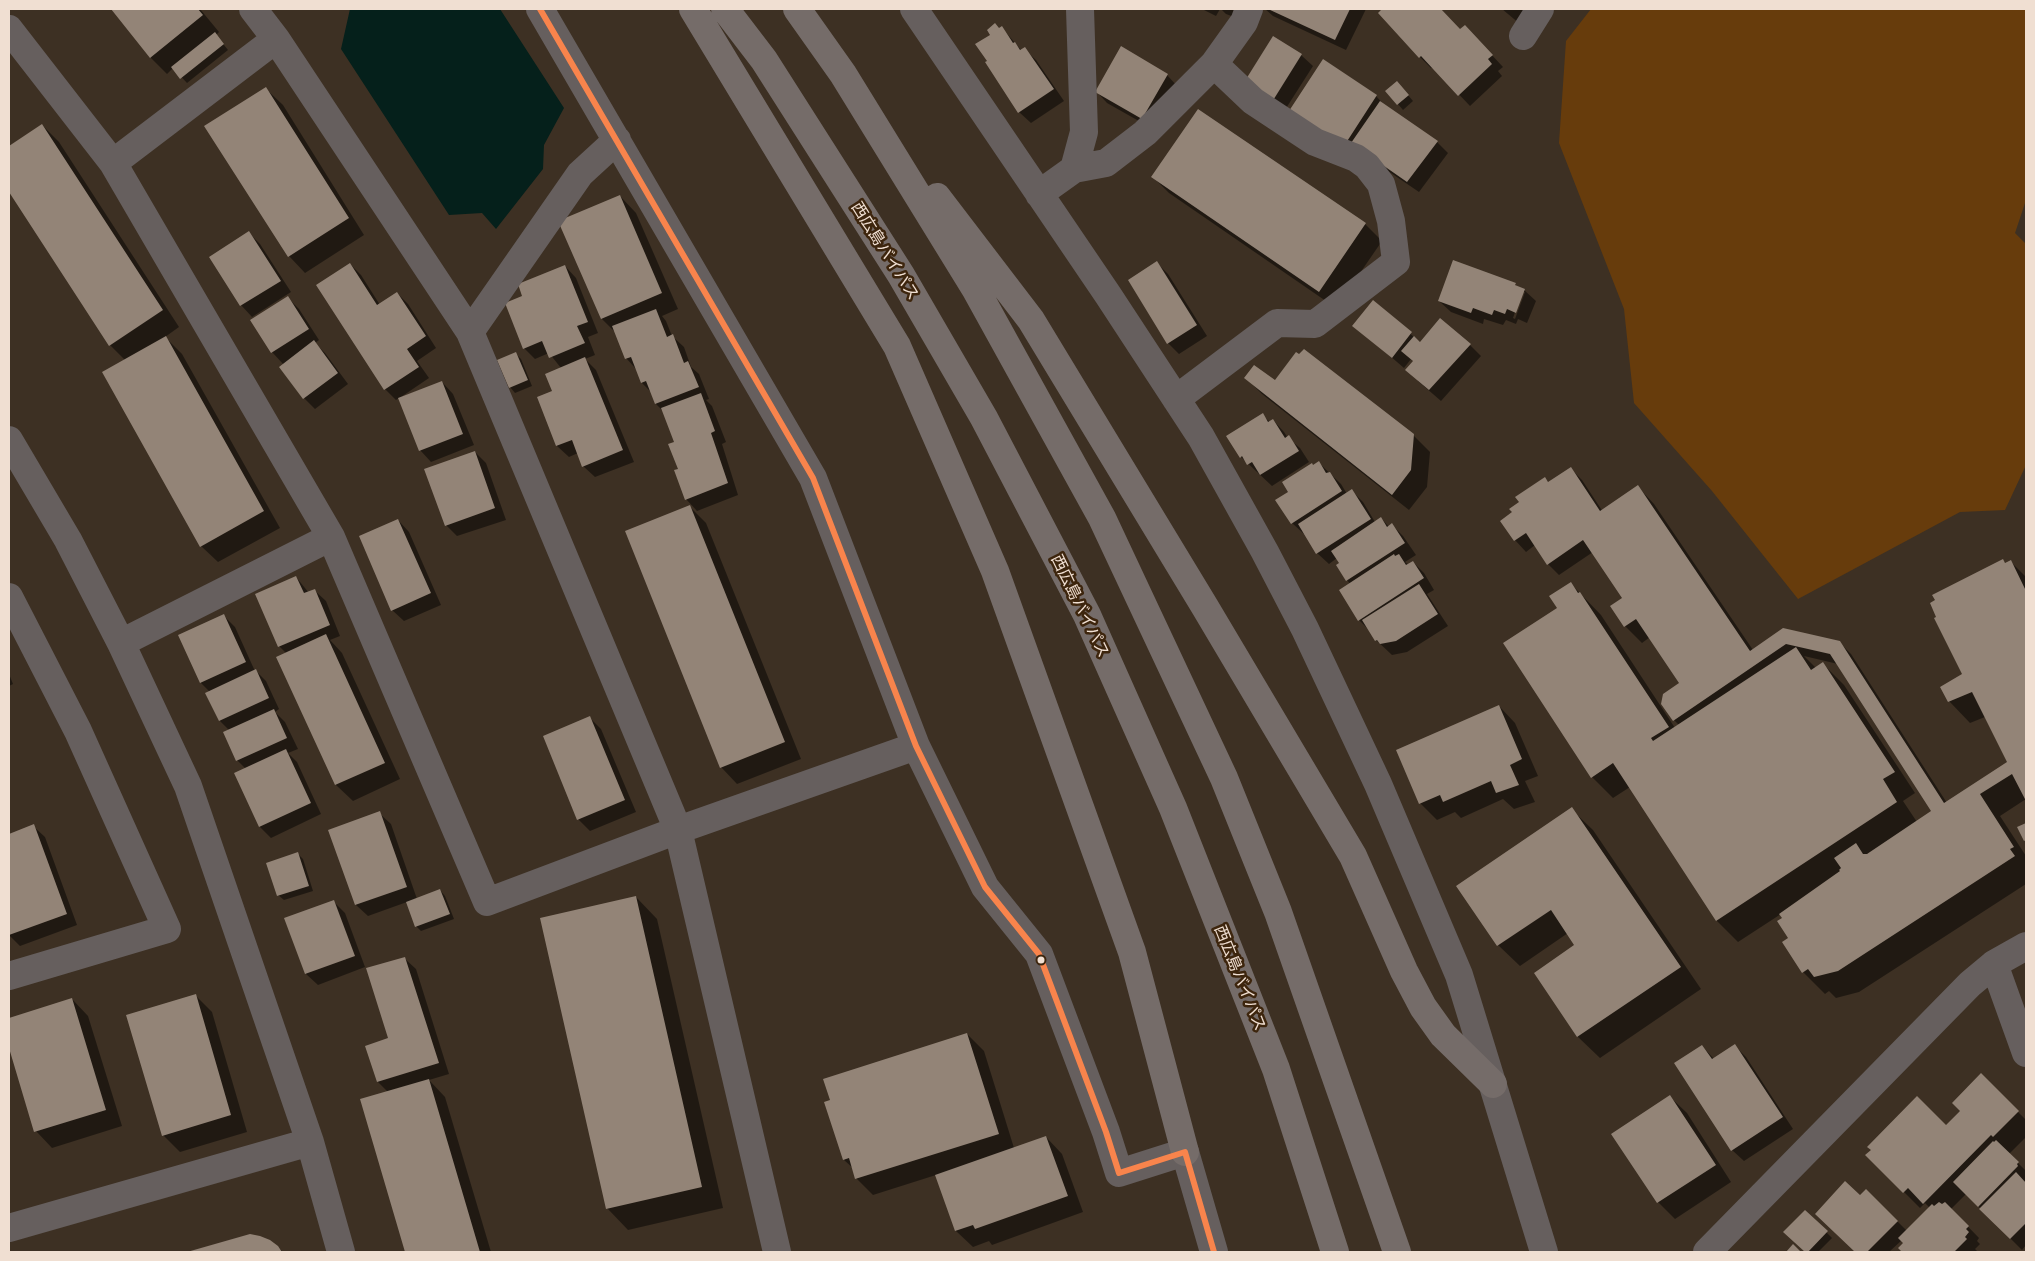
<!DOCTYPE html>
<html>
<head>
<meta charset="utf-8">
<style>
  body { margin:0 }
  #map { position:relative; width:2035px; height:1261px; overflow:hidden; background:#3d3023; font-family:"Golos Text",sans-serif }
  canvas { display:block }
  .frame { position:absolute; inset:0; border:10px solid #f0dfd2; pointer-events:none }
</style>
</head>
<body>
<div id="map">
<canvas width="2035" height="1261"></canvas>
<div class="frame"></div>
</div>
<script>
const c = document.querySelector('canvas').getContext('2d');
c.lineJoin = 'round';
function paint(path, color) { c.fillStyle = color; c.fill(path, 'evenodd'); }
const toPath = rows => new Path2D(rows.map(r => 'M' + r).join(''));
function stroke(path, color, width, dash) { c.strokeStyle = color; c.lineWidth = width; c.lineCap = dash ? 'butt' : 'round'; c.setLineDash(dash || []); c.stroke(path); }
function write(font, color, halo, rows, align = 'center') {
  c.font = font + ' "Golos Text","Noto Sans JP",sans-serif'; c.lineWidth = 5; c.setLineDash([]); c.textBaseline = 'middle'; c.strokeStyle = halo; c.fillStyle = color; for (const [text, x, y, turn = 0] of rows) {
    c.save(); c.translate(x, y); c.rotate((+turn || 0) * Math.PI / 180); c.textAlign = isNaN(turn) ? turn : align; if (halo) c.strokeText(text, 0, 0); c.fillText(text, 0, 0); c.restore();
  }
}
const green = toPath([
  [1591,9,2026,9,2026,200,2015,233,2026,244,2026,465,2005,510,1960,512,1798,599,1712,491,1634,403,1624,309,1559,143,1566,41]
]);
const water = toPath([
  [350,9,500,9,564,108,544,145,543,169,496,229,482,213,449,215,341,49]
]);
const shadow = toPath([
  [112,9,200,9,219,32,216,35,228,50,187,83,173,68,167,74,150,57],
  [1202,9,1220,9,1216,16],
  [1221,9,1259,9,1253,24,1226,14],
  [1265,9,1366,9,1346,50,1273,16],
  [1384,9,1440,9,1461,31,1476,38,1503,67,1498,71,1502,76,1470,106,1433,67,1431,68,1420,57,1380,13],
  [1502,9,1530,9,1520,24],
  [1002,28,1022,51,1024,49,1036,60,1064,101,1031,123,1019,112,1000,29],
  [1274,38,1301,55,1313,66,1283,113,1255,94],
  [1121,48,1167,75,1178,87,1153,129,1107,103,1096,91],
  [1323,61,1376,96,1387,108,1437,142,1448,153,1419,192,1363,154,1302,122],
  [1402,88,1413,101,1403,110,1387,91],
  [266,89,283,105,364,235,305,273,289,256],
  [42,125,59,142,179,327,165,337,182,354,280,528,218,562,201,546,125,360,110,345,9,189,9,147],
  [1153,177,1365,224,1382,241,1336,308,1169,193],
  [620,196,636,213,678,309,662,316,666,321,672,336,684,347,691,367,699,374,709,399,706,400,712,406,726,442,722,444,738,495,697,511,686,499,676,443,663,411,656,404,652,393,642,383,636,369,626,358,616,333,602,319],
  [249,233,260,244,291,292,252,317,241,305],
  [1157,263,1168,274,1207,336,1179,354,1168,343],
  [350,264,361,275,380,305,397,293,408,304,436,348,417,361,429,378,401,397,442,382,453,394,474,445,431,462,420,450,399,398,396,400,385,389],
  [565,266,576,278,598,333,588,337,595,355,585,359,596,370,634,462,595,477,583,466,578,453,569,457,557,446,539,398,553,392,561,368,549,353,535,359,524,348,524,297],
  [1515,285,1524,290,1536,301,1527,323,1518,319,1516,324,1506,320,1503,325,1484,319,1483,324,1451,312,1439,301],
  [1522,292,1525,292,1515,319,1513,318],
  [288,298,299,309,319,340,315,343,325,353,348,384,315,409,304,398,284,365,272,352],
  [1373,302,1421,343,1470,345,1481,356,1441,401,1418,381,1414,362,1411,359,1404,368,1354,325],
  [515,353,521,359,532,386,515,393,510,387],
  [1246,378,1275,381,1413,435,1430,452,1427,487,1409,510,1262,394],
  [1262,415,1270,422,1273,420,1284,432,1288,438,1300,448,1309,462,1272,486,1241,457],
  [475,452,486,463,506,520,457,536,446,525],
  [1319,463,1341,484,1347,494,1352,491,1363,502,1375,522,1381,518,1389,527,1392,525,1403,536,1416,555,1405,562,1409,565,1413,562,1424,573,1434,590,1427,594,1448,626,1407,652,1392,655,1376,640,1370,631,1359,620,1350,584,1337,566,1341,563,1337,558,1329,564,1317,553,1305,534,1304,534,1292,523,1277,500,1290,492,1313,466],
  [1571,469,1582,480,1603,512,1638,487,1654,504,1753,650,1783,629,1839,642,1851,654,1947,803,2009,763,1985,717,1970,723,1949,701,1964,674,2003,561,2006,564,2011,562,2026,577,2026,799,2000,816,2026,856,2026,884,1859,992,1836,998,1829,991,1825,994,1803,972,1784,942,1790,939,1781,914,1738,942,1717,921,1630,787,1613,798,1592,777,1559,608,1571,584,1601,615,1675,728,1679,725,1674,720,1683,688,1650,637,1642,643,1625,626,1624,599,1593,552,1559,575,1548,564,1535,545,1526,552,1515,540,1514,513,1520,503,1544,478,1549,483],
  [1804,656,1838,664,1932,811,1917,822,1903,801,1915,793,1844,685,1823,664,1816,668],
  [690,507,706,523,801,759,737,784,721,767],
  [398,520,409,532,441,605,404,621,392,610],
  [296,577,309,593,314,590,326,601,340,636,330,640,342,653,400,779,353,801,336,785,278,658,287,654,279,646],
  [223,615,235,627,254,669,266,681,279,709,275,712,285,722,298,749,288,753,297,762,321,814,271,838,260,827,236,774,246,769,237,760,230,731,220,721,207,693,210,692,201,683,180,636],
  [9,674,13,684,9,686],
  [1499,706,1515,723,1538,776,1525,781,1535,802,1514,809,1503,799,1461,818,1455,812,1437,820,1420,803],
  [590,718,601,729,636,812,590,831,579,820,544,737],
  [1571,809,1593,830,1701,989,1600,1058,1578,1037,1535,973,1576,946,1568,933,1520,966,1498,945],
  [379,813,391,824,417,899,440,890,445,896,454,919,421,931,416,926,407,902,368,916,356,905,330,831],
  [33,826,45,837,77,925,20,946,9,935,9,835],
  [298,854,303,859,313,891,284,900,278,895],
  [636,897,657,919,723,1208,628,1230,607,1208],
  [334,902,345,913,365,967,318,985,306,974,286,919],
  [404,958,416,969,449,1074,429,1080,445,1097,491,1252,406,1252,362,1100,388,1092,378,1082,390,1039],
  [196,996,212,1012,247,1132,180,1152,163,1135],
  [72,999,88,1016,122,1126,52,1148,36,1131,9,1044,9,1019],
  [967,1034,984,1051,1014,1148,1046,1137,1062,1154,1083,1212,992,1245,989,1241,973,1247,956,1231,936,1175,873,1195,857,1179,854,1169,844,1160],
  [1702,1046,1714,1059,1735,1046,1746,1057,1793,1129,1744,1161,1732,1150],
  [1981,1075,2026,1120,2026,1137,2009,1154,2026,1171,2026,1180,2024,1182,2026,1185,2026,1245,2022,1250,1966,1194,1951,1209,1979,1238,1977,1241,1980,1244,1975,1249,1977,1251,1976,1252,1904,1252,1900,1248,1905,1243,1902,1240,1889,1252,1856,1252,1816,1213,1860,1197,1866,1190,1907,1231,1930,1208,1925,1203,1920,1208,1867,1155,1946,1127,1961,1111],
  [1670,1097,1687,1113,1731,1182,1675,1219,1658,1202,1613,1134],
  [1805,1211,1832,1238,1818,1252,1806,1252,1785,1232],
  [240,1238,278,1247,283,1252,189,1252]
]);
const building = toPath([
  [111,9,198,9,203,15,150,58],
  [1268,9,1350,9,1335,40],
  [1382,9,1441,9,1460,29,1465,25,1493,55,1488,59,1492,64,1458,96,1421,56,1419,58,1378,13],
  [995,23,999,28,1002,26,1013,43,1015,42,1020,50,1025,47,1054,89,1018,113,985,62,987,61,975,44,990,35,987,30],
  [215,32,224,44,180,79,171,67],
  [1273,36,1302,54,1272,102,1243,84],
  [1121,46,1168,74,1142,119,1095,92],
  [1323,59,1377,95,1344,146,1289,111],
  [1397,81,1409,95,1397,105,1385,91],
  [266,87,349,218,288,257,204,126],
  [1380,101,1438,141,1407,182,1351,143],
  [1198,109,1366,223,1319,292,1151,177],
  [42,124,163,310,109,346,9,192,9,146],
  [620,195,662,293,601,319,558,221],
  [249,231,281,281,240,306,209,257],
  [1453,260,1516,283,1515,285,1525,289,1516,313,1507,309,1505,314,1494,310,1492,315,1473,308,1471,313,1438,301],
  [1157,261,1197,325,1167,344,1128,280],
  [350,263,377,305,397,292,426,336,407,349,419,367,384,390,316,285],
  [565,265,588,322,577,326,585,343,549,358,542,341,523,349,505,303,522,296,518,284],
  [288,296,309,329,271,353,250,320],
  [1373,300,1412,332,1392,358,1352,326],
  [656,309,667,337,673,334,684,363,688,361,699,387,655,404,646,381,641,383,631,357,625,359,612,326],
  [1440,318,1471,344,1429,390,1405,370,1413,361,1401,351,1414,336,1420,342],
  [166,336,264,511,200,547,102,372],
  [314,340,338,373,303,399,279,367],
  [1304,349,1414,434,1411,470,1392,495,1244,378,1254,365,1275,380,1296,352,1299,354],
  [516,352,528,380,509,388,497,360],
  [585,357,623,450,582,467,572,440,556,446,537,397,552,391,545,374],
  [442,381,463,434,419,451,398,398],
  [701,393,715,431,711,433,728,483,685,500,674,470,678,469,668,444,674,442,661,408],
  [1263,413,1268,422,1273,419,1285,438,1289,435,1299,451,1260,475,1252,462,1247,465,1242,456,1240,458,1226,436],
  [475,451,495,508,445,526,424,469],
  [1319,461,1326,473,1330,472,1342,491,1291,524,1275,500,1288,492,1282,482,1312,463,1313,465],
  [1571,467,1600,511,1638,485,1750,651,1783,628,1840,641,1944,803,2007,762,1972,692,1948,702,1940,687,1962,674,1934,618,1936,617,1930,603,1935,600,1932,595,2003,559,2005,563,2011,560,2026,591,2026,801,2012,774,1980,794,2014,847,2010,849,2015,856,1838,971,1814,977,1808,969,1802,973,1782,942,1788,938,1777,921,1782,918,1779,914,1840,871,1839,870,1841,868,1834,858,1856,843,1863,854,1867,854,1931,811,1830,654,1786,644,1673,721,1661,704,1663,694,1679,683,1636,619,1624,627,1610,606,1622,598,1583,540,1547,565,1526,533,1514,541,1500,521,1512,512,1509,509,1519,502,1515,497,1545,477,1548,482],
  [1352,489,1371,519,1316,554,1298,524],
  [690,505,785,742,720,768,625,531],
  [1381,517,1387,527,1392,523,1405,543,1346,581,1336,565,1339,563,1331,551],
  [398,519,431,593,391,611,359,536],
  [1394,554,1395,556,1399,554,1406,565,1413,561,1424,578,1358,621,1339,590],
  [296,576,304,593,315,589,330,625,278,647,255,594],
  [1571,582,1578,593,1580,592,1669,727,1651,738,1653,741,1796,647,1811,670,1823,662,1895,772,1883,779,1897,802,1716,921,1613,763,1591,778,1503,643,1557,608,1549,596],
  [1419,584,1438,614,1396,641,1380,644,1377,640,1375,641,1362,620],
  [224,614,246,662,200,683,178,635],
  [326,634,385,763,335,785,276,657],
  [256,669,269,698,219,721,205,693],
  [1499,705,1522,759,1510,765,1519,785,1496,793,1491,781,1443,802,1440,795,1419,804,1396,750],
  [274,709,287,738,236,761,223,732],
  [590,716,625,800,577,820,543,736],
  [286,749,311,803,259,827,234,773],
  [1572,807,1681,967,1577,1037,1534,973,1574,945,1551,910,1497,946,1456,886],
  [380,811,407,887,355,905,328,830],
  [2026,823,2026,840,2024,841,2017,827],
  [34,824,67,914,9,935,9,834],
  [298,852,309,886,277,896,266,863],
  [440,889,450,914,415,927,406,902],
  [636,896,702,1187,606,1209,540,918],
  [334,900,355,956,305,974,284,918],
  [405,957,439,1063,377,1082,365,1046,388,1038,366,968],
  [196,994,231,1115,162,1136,126,1015],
  [72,998,106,1110,34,1132,9,1048,9,1018],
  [967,1033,999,1134,855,1179,849,1158,843,1160,824,1102,830,1100,823,1079],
  [1735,1044,1783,1117,1731,1151,1674,1063,1702,1045,1712,1059],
  [1981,1073,2019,1111,1993,1137,1991,1135,1923,1204,1908,1188,1903,1193,1865,1155,1871,1150,1867,1147,1917,1096,1946,1125,1960,1111,1952,1103],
  [429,1079,480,1252,405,1252,360,1099],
  [1670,1095,1716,1165,1657,1203,1611,1134],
  [1046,1136,1068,1196,975,1229,973,1225,955,1231,935,1175],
  [1996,1140,2019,1162,2017,1164,2018,1166,1978,1207,1953,1182,1993,1141,1994,1142],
  [2016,1172,2026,1183,2026,1223,2010,1239,1979,1209],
  [1845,1181,1860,1195,1866,1189,1898,1221,1867,1252,1855,1252,1815,1214],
  [1939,1202,1942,1204,1945,1202,1969,1226,1966,1229,1969,1232,1965,1237,1967,1239,1954,1252,1902,1252,1898,1248,1903,1243,1898,1238,1932,1204,1934,1206],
  [1805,1210,1828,1231,1808,1252,1805,1252,1783,1232],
  [250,1234,260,1236,270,1240,278,1246,282,1252,187,1252],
  [1793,1244,1801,1252,1786,1252]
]);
const minor = toPath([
  [253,9,276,39,470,332,678,830,777,1252],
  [540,9,813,478,916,746,985,887,1039,954,1106,1132,1119,1173,1185,1152,1214,1252],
  [914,9,1108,295,1201,437,1265,552,1305,629,1378,784,1459,975,1544,1252],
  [9,29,113,163,331,537,487,902,678,830,916,746],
  [1523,36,1540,9],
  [113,163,276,39],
  [1074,169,1106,163,1145,133,1214,64,1244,22,1249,9],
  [1039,194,1074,169,1084,132,1080,9],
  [470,332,580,174,617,140],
  [1176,399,1277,323,1315,324,1396,262,1391,221,1381,184,1367,166,1356,158,1315,142,1253,101,1214,64],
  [9,440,68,540,121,643,188,786,310,1142,341,1252],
  [9,597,78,731,167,929,9,976],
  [121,643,331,537],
  [1994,964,2026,1053],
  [9,1228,310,1142],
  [1707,1252,1970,984,1994,964,2026,946]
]);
const highway = toPath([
  [693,9,897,346,995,571,1132,952,1185,1152],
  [725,9,764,60,901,275,984,418,1087,615,1173,808,1276,1069,1335,1252],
  [797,9,843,74,976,290,1102,518,1224,778,1278,912,1397,1252],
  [937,197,1031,320,1205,607,1353,856,1404,971,1423,1007,1443,1035,1493,1084]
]);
const bus1 = toPath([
  [540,9,813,478,916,746,985,887,1039,954,1106,1132,1119,1173,1185,1152,1214,1252]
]);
const markers = [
  [1041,960,4.5,"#f0dfd2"]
];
const streetNames = [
  ["西広島バイパス",885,251,58],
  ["西広島バイパス",1080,606,64],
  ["西広島バイパス",1240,978,68]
];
paint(green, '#673c0c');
paint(water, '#05201b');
paint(shadow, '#0007');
paint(building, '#938477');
stroke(minor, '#665f5e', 28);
stroke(highway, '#756c69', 28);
stroke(bus1, '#f8844c', 6);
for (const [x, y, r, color] of markers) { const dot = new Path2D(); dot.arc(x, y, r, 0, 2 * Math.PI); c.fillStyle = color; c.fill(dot); stroke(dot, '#3d250d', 2); }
write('16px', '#f0dfd2', '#3d250d', streetNames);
</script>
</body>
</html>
